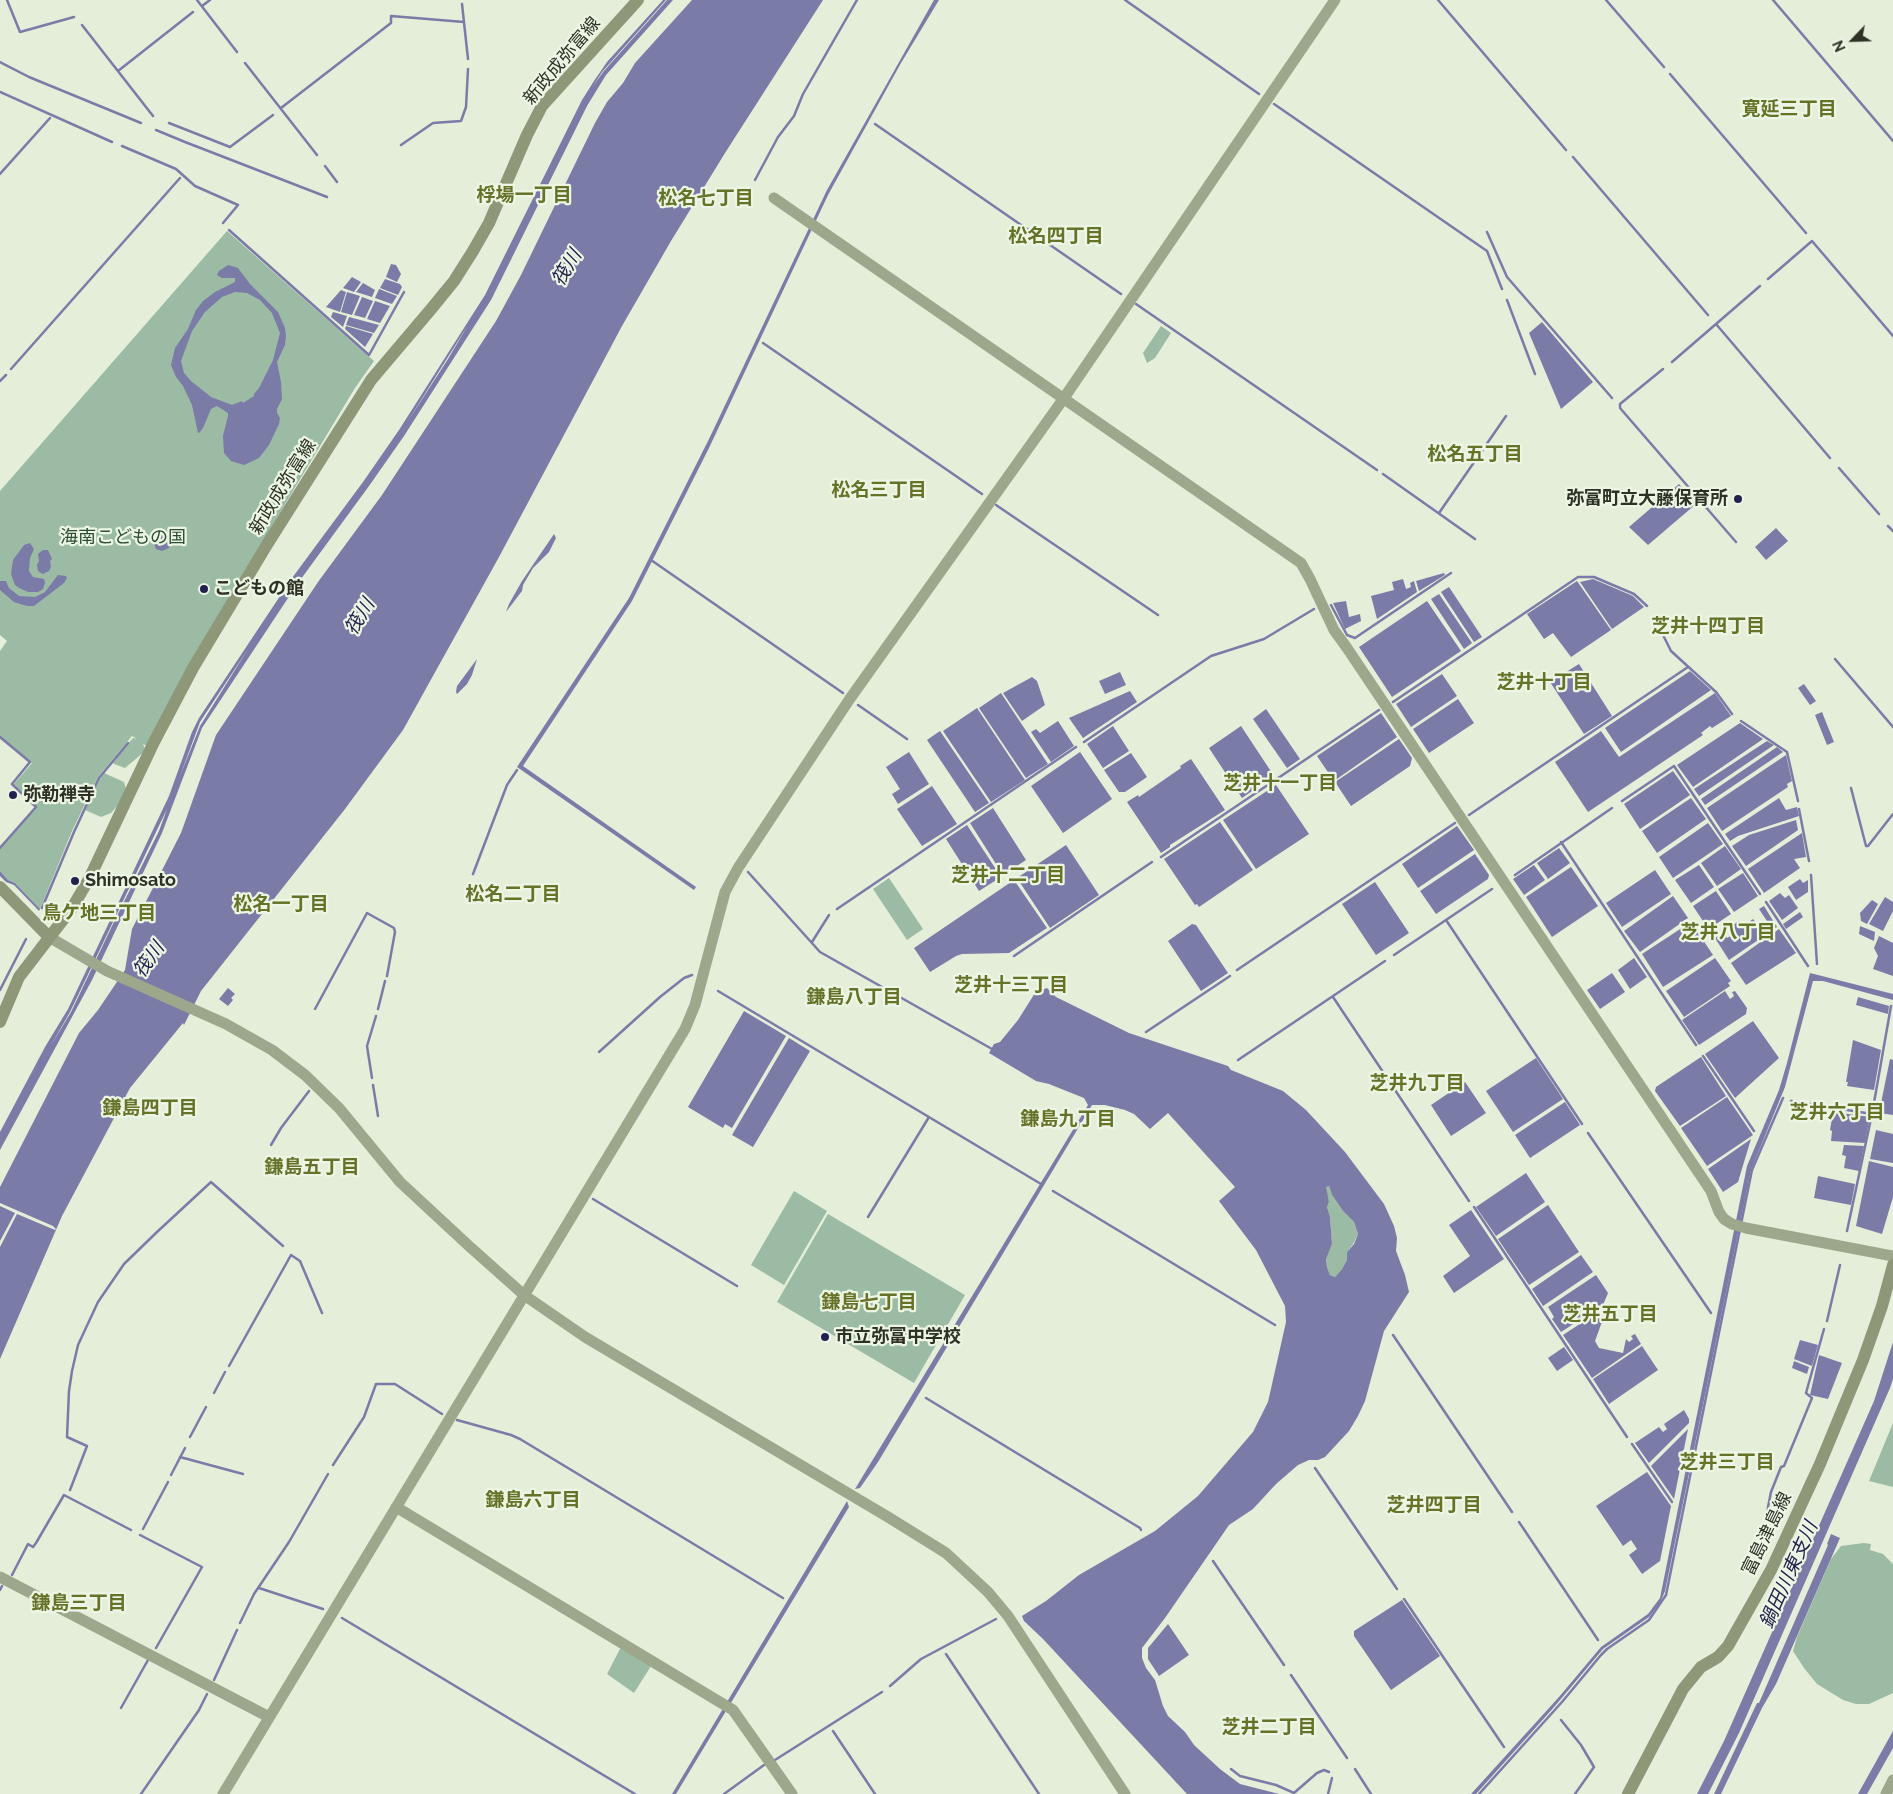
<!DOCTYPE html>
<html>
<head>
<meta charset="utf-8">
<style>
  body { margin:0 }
  #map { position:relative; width:1893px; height:1794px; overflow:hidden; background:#e4eed9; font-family:Raleway,sans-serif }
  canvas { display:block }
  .north { position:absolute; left:1828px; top:15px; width:50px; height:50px; -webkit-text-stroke:4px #edf6e4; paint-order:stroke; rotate:246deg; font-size:14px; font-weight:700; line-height:20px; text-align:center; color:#2e3126 }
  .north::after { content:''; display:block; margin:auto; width:18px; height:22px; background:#2e3126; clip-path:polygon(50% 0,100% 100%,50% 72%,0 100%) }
</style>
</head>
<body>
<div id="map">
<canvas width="1893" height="1794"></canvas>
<div class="north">N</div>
</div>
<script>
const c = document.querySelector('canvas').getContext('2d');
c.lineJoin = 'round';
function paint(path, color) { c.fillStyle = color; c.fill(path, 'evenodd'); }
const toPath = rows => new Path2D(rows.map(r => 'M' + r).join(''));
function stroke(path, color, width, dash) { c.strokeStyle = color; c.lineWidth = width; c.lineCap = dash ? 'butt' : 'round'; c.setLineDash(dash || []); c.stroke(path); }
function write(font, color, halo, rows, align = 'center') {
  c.font = font + ' Raleway,"Noto Sans JP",sans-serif'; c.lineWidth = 4.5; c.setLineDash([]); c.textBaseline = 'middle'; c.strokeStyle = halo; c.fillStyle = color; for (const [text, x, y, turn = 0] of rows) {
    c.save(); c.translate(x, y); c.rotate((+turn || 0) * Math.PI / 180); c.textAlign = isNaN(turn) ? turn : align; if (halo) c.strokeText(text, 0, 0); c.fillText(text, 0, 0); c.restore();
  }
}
const green = toPath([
  [227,231,374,361,355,388,264,539,147,746,143,744,145,749,144,752,125,768,114,764,113,762,133,738,137,739,132,736,98,777,72,831,40,909,15,883,8,880,0,871,0,849,37,807,14,784,32,763,0,736,0,651,7,641,0,635,0,491],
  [1161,326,1171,333,1155,358,1147,363,1143,353],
  [104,773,124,782,126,789,119,804,111,813,101,817,85,810,100,779],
  [889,878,923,929,907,940,873,889],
  [1329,1186,1332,1195,1343,1211,1354,1222,1358,1234,1353,1244,1347,1252,1347,1260,1342,1269,1335,1277,1330,1275,1327,1267,1326,1258,1332,1244,1330,1217,1327,1207,1329,1202,1325,1187],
  [794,1191,827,1211,784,1285,751,1265],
  [828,1214,965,1295,914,1383,777,1302],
  [1893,1423,1893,1487,1869,1481],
  [1864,1543,1871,1544,1870,1550,1883,1554,1893,1564,1893,1693,1869,1704,1856,1704,1843,1700,1817,1684,1804,1668,1793,1651,1797,1637,1831,1559,1841,1546],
  [621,1647,651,1666,634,1693,607,1674]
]);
const water = toPath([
  [663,0,666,0,602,72,592,88,603,72,667,0,673,0,606,75,587,106,491,300,404,436,369,486,298,583,202,728,162,833,92,980,0,1150,0,1132,45,1047,68,1009,169,796,192,732,199,718,292,578,363,482,399,430,485,295,582,100,594,81,607,62],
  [468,325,448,359,406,424],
  [248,649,200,726,180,776,200,722],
  [167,809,159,831,112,926,71,1012,50,1047,70,1012],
  [692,0,823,0,725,153,671,241,622,326,499,557,403,730,345,809,201,991,184,1025,183,1023,130,1088,62,1216,0,1359,0,1187,79,1033,98,1010,125,970,132,929,181,833,216,735,318,582,382,495,496,321,521,275,595,123,607,102,623,83,635,63],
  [934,0,939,0,901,63,828,195,709,448,632,601,523,766,696,887,694,890,517,767,629,598,709,439,827,190],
  [391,264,396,265,401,274,397,282,386,277],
  [228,265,238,268,250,284,278,312,285,328,286,336,285,345,277,362,281,382,282,399,277,409,277,413,280,418,279,424,269,445,259,458,244,465,231,461,224,453,223,436,228,416,228,413,217,406,211,409,203,428,199,433,198,433,192,405,183,386,176,377,171,365,175,348,188,329,196,310,203,301,215,292,235,282,235,278,222,278,217,275,219,271],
  [235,292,247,293,260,300,272,313,280,333,273,360,259,388,254,394,254,396,243,403,242,401,232,405,211,397,191,381,184,373,181,361,192,331,205,312,222,297],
  [352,277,361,282,354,292,343,288],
  [385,279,400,284,402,287,398,295,380,288],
  [363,283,375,290,372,297,356,292],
  [379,289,397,296,392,304,375,298],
  [341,290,346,292,340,312,326,307],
  [347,292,360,296,352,315,341,312],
  [362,297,373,301,365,318,354,315],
  [375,301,390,306,380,323,367,319],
  [333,312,347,316,343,327,331,317],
  [349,317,379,325,374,333,346,325],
  [1542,322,1593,382,1561,409,1529,333],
  [346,326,373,334,365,347,345,329],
  [1679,484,1696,504,1648,545,1629,527],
  [1776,528,1788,541,1766,560,1755,547],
  [162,533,168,536,171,542,169,548,162,551,156,549,153,542,155,536],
  [554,534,556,538,549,552,533,568,523,585,522,591,506,612,509,604,522,581],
  [30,543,34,549,30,558,29,571,33,577,44,579,45,583,43,589,38,592,28,592,19,588,15,585,11,574,13,560,24,545],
  [43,550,48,550,52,559,50,561,51,567,49,571,43,574,38,571,37,565,39,561,38,554],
  [1444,573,1445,575,1419,591,1416,581],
  [58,575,66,576,67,578,64,583,34,606,27,606,14,602,0,590,0,581,6,581,9,588,19,596,35,597,45,592],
  [1403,579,1406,589,1411,587,1410,583,1414,581,1417,592,1377,619,1371,596,1394,590,1392,582],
  [1593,579,1633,596,1644,607,1612,629,1580,582],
  [1577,581,1611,630,1571,657,1553,633,1544,639,1527,614],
  [1449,587,1482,637,1474,642,1441,592],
  [1439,594,1472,643,1464,649,1431,599],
  [1346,601,1349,617,1360,614,1361,621,1345,629,1333,603],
  [1427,601,1461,651,1392,697,1359,647],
  [477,659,472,675,467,684,457,694,456,692,457,686],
  [1579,664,1612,716,1584,734,1550,682],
  [1690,671,1711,690,1621,752,1605,728],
  [1120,672,1126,685,1105,694,1099,681],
  [1442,674,1457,696,1411,727,1396,704],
  [1032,677,1037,681,1045,705,1022,721,1003,693],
  [1804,684,1816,701,1810,705,1798,688],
  [1130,691,1137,702,1083,738,1069,718],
  [1001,693,1048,764,1026,778,979,708],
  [1715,693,1731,716,1712,728,1710,726,1701,733,1703,735,1588,812,1555,762,1601,731,1619,757],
  [1458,699,1474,723,1429,753,1413,729],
  [977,708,1025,780,991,802,943,731],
  [1266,709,1300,759,1287,768,1253,719],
  [1822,712,1834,742,1827,745,1815,715],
  [1381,713,1397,737,1334,781,1317,756],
  [1058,721,1074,746,1051,762,1031,732,1036,729,1040,733],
  [1740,723,1763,739,1693,787,1677,765],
  [1113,726,1129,751,1103,768,1087,744],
  [1241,726,1274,776,1242,798,1209,748],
  [940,731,989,803,975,812,927,740],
  [1399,739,1412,758,1410,766,1351,806,1335,782],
  [1767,741,1774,745,1699,796,1694,789],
  [1777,747,1783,752,1705,805,1701,799],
  [909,752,929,784,898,804,892,794,900,789,886,767],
  [1080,752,1112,799,1063,833,1031,786],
  [1131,753,1147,777,1125,792,1119,792,1104,770],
  [1786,755,1792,781,1787,784,1788,787,1722,831,1707,808],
  [1191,759,1225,810,1170,845,1170,847,1161,853,1127,802,1138,795,1139,797,1181,768,1180,766],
  [1673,771,1690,795,1640,829,1624,804],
  [1276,785,1309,834,1256,869,1223,820],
  [932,786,957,824,922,846,897,809],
  [1691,798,1706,819,1657,853,1642,831],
  [1779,798,1786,810,1797,807,1799,816,1738,836,1730,841,1725,834],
  [993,808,1026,860,1003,875,970,823],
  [1796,820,1798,830,1746,866,1732,846,1749,835],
  [1220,822,1253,870,1199,907,1197,904,1195,905,1164,859],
  [1708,823,1723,844,1673,878,1659,857],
  [967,825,1001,877,979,891,946,839],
  [1457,826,1474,850,1418,888,1402,864],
  [1802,833,1806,857,1794,859,1800,868,1764,893,1748,869],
  [1066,845,1099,895,1050,928,1017,878],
  [1725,846,1741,869,1717,886,1701,863],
  [1559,848,1570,863,1548,879,1537,863],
  [1475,854,1489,875,1488,879,1436,914,1420,891],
  [1534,865,1545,880,1524,895,1513,879],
  [1699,865,1714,887,1691,903,1675,880],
  [1571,867,1598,906,1552,937,1526,897],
  [1655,870,1671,894,1622,927,1606,903],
  [0,871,8,880,15,883,40,909,39,911,14,885,6,882,0,876],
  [1743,873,1758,896,1734,912,1718,889],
  [1800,879,1803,883,1808,880,1808,892,1796,900,1788,887],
  [1014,880,1047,928,1009,953,962,954,956,956,930,972,914,948],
  [1375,882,1409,933,1376,955,1342,904],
  [1716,891,1731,914,1710,928,1707,927,1693,906],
  [1780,893,1785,898,1789,895,1798,908,1782,920,1769,901],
  [1673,896,1688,918,1640,952,1624,931],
  [1885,897,1893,902,1893,911,1883,931,1869,924],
  [1872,900,1878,904,1867,924,1861,921,1860,913],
  [1764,906,1777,927,1729,960,1715,938,1723,932,1727,938,1734,934,1730,927,1739,921,1745,929,1751,925,1749,922,1753,919,1759,927,1767,921,1759,909],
  [1800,912,1803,917,1786,929,1783,924],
  [1691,922,1713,955,1663,987,1642,954],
  [1192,924,1196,925,1228,973,1201,991,1168,941],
  [1860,926,1875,932,1874,941,1859,934],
  [1779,929,1796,953,1746,985,1731,963],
  [1879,936,1893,943,1893,976,1873,969,1878,956,1874,948],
  [1634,958,1647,977,1630,989,1618,970],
  [1715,958,1731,981,1728,983,1730,986,1684,1017,1666,991],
  [1612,973,1625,992,1600,1009,1587,990],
  [1810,973,1893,994,1893,1000,1823,981,1813,981,1785,1087,1751,1170,1665,1591,1660,1603,1649,1617,1603,1649,1555,1706,1476,1794,1471,1794,1559,1697,1601,1647,1648,1614,1660,1598,1747,1166,1779,1090,1787,1063],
  [228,988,235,994,231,998,233,1000,228,1006,219,999],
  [1047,988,1056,997,1129,1033,1228,1066,1231,1070,1283,1091,1306,1110,1345,1152,1384,1204,1394,1226,1397,1238,1396,1251,1405,1275,1409,1292,1384,1331,1365,1401,1358,1416,1349,1431,1325,1457,1318,1460,1309,1460,1298,1465,1276,1484,1253,1509,1229,1525,1165,1618,1142,1648,1142,1658,1146,1668,1155,1680,1163,1706,1168,1716,1185,1732,1194,1745,1220,1769,1240,1784,1279,1794,1187,1794,1043,1639,1024,1621,1022,1616,1046,1601,1079,1575,1155,1531,1198,1496,1253,1432,1268,1402,1286,1322,1285,1306,1256,1250,1219,1201,1235,1187,1168,1113,1150,1129,1134,1114,1125,1110,1105,1105,1092,1105,878,1462,860,1488,855,1489,1088,1105,1084,1098,1049,1084,1036,1081,989,1053,994,1044,1000,1042,1018,1020,1035,993],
  [1329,1186,1332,1195,1343,1211,1354,1222,1358,1234,1354,1244,1347,1252,1347,1260,1342,1269,1335,1277,1330,1275,1327,1267,1326,1259,1332,1244,1330,1217,1327,1207,1329,1202,1326,1187],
  [1725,991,1730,999,1734,996,1732,992,1735,991,1747,1008,1746,1014,1699,1045,1682,1020],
  [1858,997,1889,1006,1888,1014,1856,1005],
  [744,1011,786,1036,732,1128,725,1124,723,1128,688,1107],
  [1753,1021,1779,1058,1735,1098,1705,1054],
  [789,1038,810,1051,753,1147,732,1135],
  [1853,1040,1881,1050,1874,1090,1847,1086,1848,1082,1846,1082],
  [1701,1057,1726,1096,1680,1126,1655,1091,1656,1087],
  [1536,1058,1563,1099,1513,1132,1486,1091],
  [1890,1059,1893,1060,1893,1115,1879,1113],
  [1465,1082,1486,1113,1451,1136,1431,1105],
  [1727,1097,1753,1135,1707,1166,1681,1128],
  [1565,1102,1580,1125,1530,1158,1515,1135],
  [1833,1112,1870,1117,1865,1143,1831,1141,1832,1131,1830,1130],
  [1876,1130,1893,1134,1893,1163,1870,1159],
  [1751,1139,1738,1182,1723,1192,1708,1169],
  [1844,1145,1864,1146,1859,1171,1844,1168,1846,1156,1842,1155],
  [1869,1161,1893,1167,1893,1197,1882,1234,1856,1226],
  [1526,1173,1545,1202,1496,1236,1476,1207],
  [1818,1176,1855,1184,1851,1205,1814,1198],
  [1548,1205,1579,1252,1529,1285,1498,1239],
  [1471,1210,1504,1259,1454,1293,1443,1276,1470,1256,1449,1225],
  [1581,1255,1593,1272,1543,1306,1532,1289],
  [1596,1275,1608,1293,1603,1305,1561,1332,1552,1319,1554,1317,1548,1307],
  [1598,1312,1603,1319,1595,1341,1599,1348,1623,1353,1626,1339,1629,1342,1633,1339,1631,1336,1635,1334,1641,1344,1592,1378,1563,1335],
  [1800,1340,1818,1345,1812,1366,1794,1359],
  [1893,1342,1893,1379,1890,1388,1739,1733,1708,1794,1697,1794,1724,1741,1874,1401],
  [1642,1346,1658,1370,1609,1404,1593,1379],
  [1564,1347,1573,1360,1557,1371,1548,1358],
  [1819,1355,1842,1363,1828,1399,1810,1395],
  [1794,1361,1809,1367,1807,1374,1792,1368],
  [1684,1410,1689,1419,1689,1423,1649,1463,1635,1443,1659,1427,1663,1432,1667,1429,1664,1424],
  [1688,1429,1674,1499,1651,1466],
  [1647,1472,1671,1506,1660,1561,1642,1574,1629,1555,1637,1549,1631,1540,1623,1546,1596,1506],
  [847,1501,849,1507,676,1794,672,1794],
  [1831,1534,1840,1538,1776,1684,1762,1708,1721,1794,1714,1794,1757,1703,1759,1703,1828,1545,1827,1544],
  [1402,1600,1440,1656,1391,1690,1354,1636,1354,1631],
  [1168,1624,1189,1655,1159,1676,1148,1659,1148,1648],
  [1893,1731,1893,1748,1867,1794,1858,1794]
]);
const pier = toPath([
  [0,1203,53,1226,56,1229,55,1230,17,1214,0,1247,0,1241,15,1213,0,1206]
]);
const stream = toPath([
  [7,0,20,32,74,17],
  [197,0,237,52],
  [1125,0,1259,94],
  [1438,0,1566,150],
  [1606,0,1664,67],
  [1773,0,1893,141],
  [462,4,468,59],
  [202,6,210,0],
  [82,25,153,116],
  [0,62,29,77,141,123],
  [245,63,317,155],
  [118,71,193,12],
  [1670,74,1806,233],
  [0,92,112,142],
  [1274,104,1487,251,1502,289],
  [281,108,391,23,391,16,464,22],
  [169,123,230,147,273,115],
  [875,124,1121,294],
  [156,130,185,142,327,197],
  [401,145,433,123,461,121,466,107,468,69],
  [122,146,176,169,195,186,238,205,223,223],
  [1573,157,1708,315],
  [325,166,337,182],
  [0,174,50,118],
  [755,180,778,137,794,116,803,94,857,0],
  [229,230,369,355,404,292],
  [1487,232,1507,277,1612,398],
  [1768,279,1812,241,1893,336],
  [1507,300,1535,374],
  [1136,304,1377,470],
  [1716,324,1830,458],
  [763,343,982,494],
  [1672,362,1760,286],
  [11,369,180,178],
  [1663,369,1620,404,1620,408,1736,542],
  [0,381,6,375],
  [1839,468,1879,514],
  [1383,474,1475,539],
  [996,505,1158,615],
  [1439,513,1506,416],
  [1888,526,1893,531],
  [651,560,843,693],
  [1331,605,1347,635,1355,638,1451,573],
  [1654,617,1671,651,1716,692,1732,714],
  [1835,659,1893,727],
  [1393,702,1578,577,1594,577,1634,594,1647,606],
  [858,705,907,739],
  [1741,721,1787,752,1798,801],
  [0,737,30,762,12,784,36,807,0,848],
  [1084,742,1211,656,1264,639,1314,609],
  [1851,788,1866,846,1868,846,1893,814],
  [1622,801,1674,766,1760,894],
  [1799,809,1809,861],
  [1469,815,1688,667],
  [1561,842,1696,1045],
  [1161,857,1379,710],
  [748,872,820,952,992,1049],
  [473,874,507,785,517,770],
  [1515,875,1612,808],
  [1811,875,1817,964],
  [1766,902,1808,966],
  [42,908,74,832,99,778,128,743],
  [837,909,1076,747],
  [1446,920,1582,1124],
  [812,942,829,915],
  [1394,955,1492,889],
  [1014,956,1152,862],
  [1237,970,1455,823],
  [0,990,26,939],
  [718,991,1041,1184],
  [1333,997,1469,1201],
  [315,1009,367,913,394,928,395,932,387,976],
  [378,1009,385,981],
  [1146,1032,1230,976],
  [599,1052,660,997,684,978,692,975],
  [1703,1056,1754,1131],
  [1238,1060,1385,961],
  [372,1078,367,1046,376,1016],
  [373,1085,378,1116],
  [1791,1101,1872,1114,1891,1006],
  [1588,1133,1711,1313],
  [271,1145,281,1128,309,1091],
  [1053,1191,1275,1325],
  [593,1199,737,1286],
  [1474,1207,1627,1437],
  [868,1217,929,1117],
  [1741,1224,1752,1170,1783,1098],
  [1847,1231,1872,1114],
  [1827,1321,1840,1265],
  [1393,1335,1512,1512],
  [229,1366,291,1255,300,1261,322,1313],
  [214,1393,225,1372],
  [926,1398,1140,1528,1141,1530],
  [457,1420,511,1435,520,1439,783,1598],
  [190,1437,206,1407],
  [1632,1444,1672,1502],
  [180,1457,243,1474],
  [333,1465,364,1417,376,1384,395,1384,442,1414],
  [1315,1468,1397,1589],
  [171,1475,185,1448],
  [70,1490,87,1446,67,1437,69,1391,72,1371,78,1345,98,1302,124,1264,157,1232,211,1182,283,1246],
  [1783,1518,1768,1510,1768,1507,1771,1492,1781,1467,1784,1466,1812,1398,1806,1393,1824,1329],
  [1519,1522,1598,1640],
  [143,1529,168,1482],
  [140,1535,202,1567,156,1648],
  [1213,1561,1284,1665],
  [12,1575,28,1544,33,1547,36,1543,64,1495,131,1530],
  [259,1588,323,1609],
  [0,1590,2,1586],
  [1404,1599,1504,1747],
  [342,1618,635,1794],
  [240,1623,254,1594,289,1542,328,1474],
  [946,1654,1039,1794],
  [1291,1675,1347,1758],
  [214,1680,237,1630],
  [890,1686,921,1659,996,1619],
  [121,1708,148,1660],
  [1561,1720,1581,1745,1594,1767,1575,1794],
  [833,1731,875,1794],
  [775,1760,882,1692],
  [1231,1769,1240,1776,1276,1785,1294,1793,1317,1773,1324,1770,1329,1772],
  [1355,1769,1371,1794],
  [141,1794,199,1710,207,1694],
  [724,1794,764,1765],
  [1328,1794,1332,1778],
  [1479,1794,1562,1702,1601,1655,1607,1649,1649,1620,1666,1595,1740,1229]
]);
const tertiary = toPath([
  [774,198,1301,563,1310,579,1334,630,1347,648,1711,1191,1719,1212,1724,1219,1732,1224,1746,1228,1893,1256],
  [49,937,107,971,226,1024,272,1050,305,1075,339,1108,400,1182,469,1246,524,1295,585,1337,888,1517,946,1553,988,1592,1008,1616,1125,1794],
  [396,1507,733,1710,792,1794],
  [0,1577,269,1717],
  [223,1794,685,1029,695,1005,725,892,738,868,849,700,1064,398,1335,0],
  [1886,1794,1893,1780]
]);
const secondary = toPath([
  [0,887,49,937],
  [0,1022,19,977,72,908,89,879,154,742,193,668,268,543,371,380,432,308,454,281,473,251,489,223,527,135,542,106,638,0],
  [1628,1794,1683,1689,1701,1667,1718,1657,1728,1646,1771,1570,1820,1464,1863,1360,1882,1306,1893,1265]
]);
const markers = [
  [1738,499,5,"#21214e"],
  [204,589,5,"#21214e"],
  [13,795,5,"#21214e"],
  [75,881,5,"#21214e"],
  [825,1337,5,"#21214e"]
];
const streetNames = [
  ["新政成弥富線",562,61,-50],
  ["新政成弥富線",283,487,-58],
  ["富島津島線",1767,1534,-64]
];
const poiNames = [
  ["弥富町立大藤保育所",1728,499,"right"],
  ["こどもの館",214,589],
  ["弥勒禅寺",23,795],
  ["Shimosato",85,881],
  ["市立弥冨中学校",835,1337]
];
const parkNames = [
  ["海南こどもの国",123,538]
];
const neighbourhoodNames = [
  ["寛延三丁目",1789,109],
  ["桴場一丁目",524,195],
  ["松名七丁目",706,198],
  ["松名四丁目",1056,236],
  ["松名五丁目",1475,454],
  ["松名三丁目",879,490],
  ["芝井十四丁目",1708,626],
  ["芝井十丁目",1544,682],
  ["芝井十一丁目",1280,783],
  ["芝井十二丁目",1008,875],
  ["松名二丁目",513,894],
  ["松名一丁目",281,904],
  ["鳥ケ地三丁目",99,913],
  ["芝井八丁目",1728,932],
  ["芝井十三丁目",1011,985],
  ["鎌島八丁目",854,997],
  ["芝井九丁目",1417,1083],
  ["鎌島四丁目",150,1108],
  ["芝井六丁目",1837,1112],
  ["鎌島九丁目",1068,1119],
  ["鎌島五丁目",312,1167],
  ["鎌島七丁目",869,1302],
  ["芝井五丁目",1610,1314],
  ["芝井三丁目",1727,1462],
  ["鎌島六丁目",533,1500],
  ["芝井四丁目",1434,1505],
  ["鎌島三丁目",79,1603],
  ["芝井二丁目",1269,1727]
];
const waterNames = [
  ["筏川",567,268,-59],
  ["筏川",360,617,-59],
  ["筏川",149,960,-55],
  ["鍋田川東支川",1789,1575,-66]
];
paint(green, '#9bbba4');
paint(water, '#7b7ba7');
paint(pier, '#e4eed9');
stroke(stream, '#7b7ba7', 2.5);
stroke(tertiary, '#9ca78c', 11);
stroke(secondary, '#8e9778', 12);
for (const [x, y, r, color] of markers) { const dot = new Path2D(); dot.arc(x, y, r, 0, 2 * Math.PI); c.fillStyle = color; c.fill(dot); stroke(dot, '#edf6e4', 2); }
write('18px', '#2e3126', '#edf6e4', streetNames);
write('bold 18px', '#2e3126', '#edf6e4', poiNames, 'left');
write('18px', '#2d4d37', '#edf6e4', parkNames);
write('bold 19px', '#657227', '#edf6e4', neighbourhoodNames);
write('italic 19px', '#21214e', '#edf6e4', waterNames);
</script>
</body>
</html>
